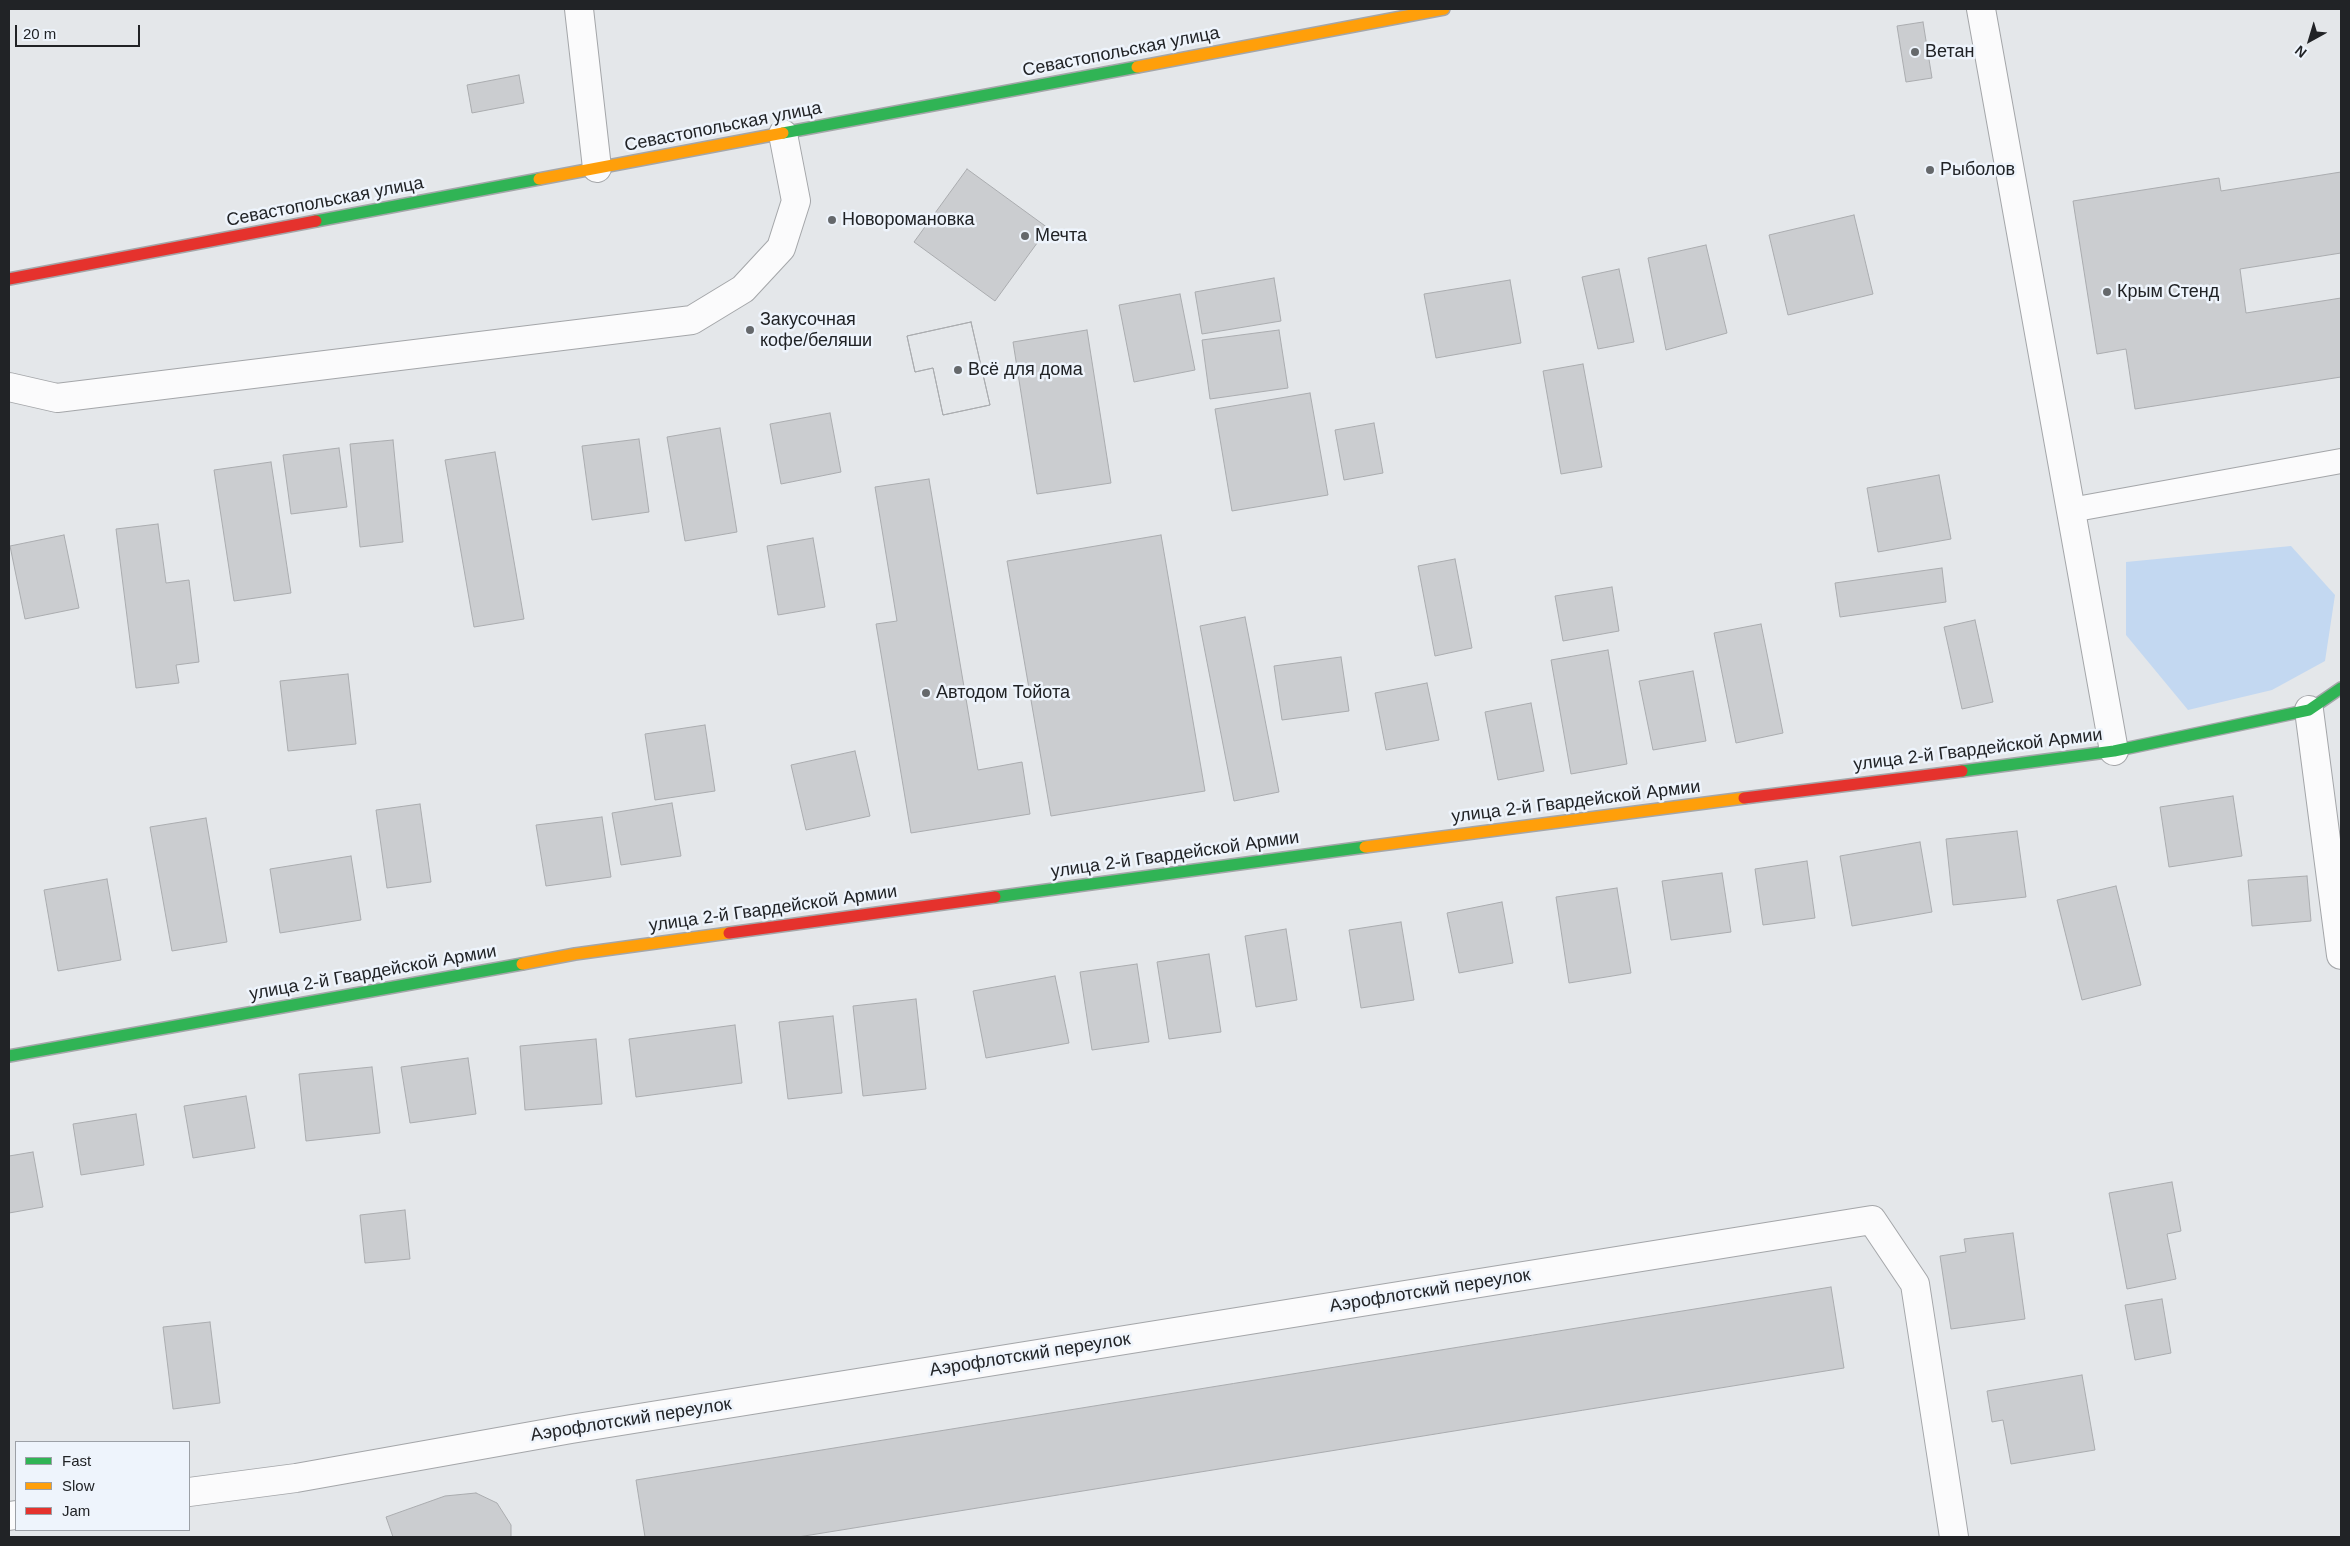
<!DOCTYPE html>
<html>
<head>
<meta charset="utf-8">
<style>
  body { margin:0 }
  #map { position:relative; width:2350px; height:1546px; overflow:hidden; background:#e4e7ea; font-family:Arial,sans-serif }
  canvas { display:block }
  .frame { position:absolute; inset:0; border:10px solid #212326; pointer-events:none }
  .legend { position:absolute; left:15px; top:1441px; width:175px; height:90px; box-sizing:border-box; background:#eef4fc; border:1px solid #9ca0a6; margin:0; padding:6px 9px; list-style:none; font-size:15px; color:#212326 }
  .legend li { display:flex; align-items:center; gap:10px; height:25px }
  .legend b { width:25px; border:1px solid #9ca0a6 }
  .north { position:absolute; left:2285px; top:15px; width:50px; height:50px; -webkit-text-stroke:4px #eef4fc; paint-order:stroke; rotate:219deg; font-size:14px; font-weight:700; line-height:20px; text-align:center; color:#212326 }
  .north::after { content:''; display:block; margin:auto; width:18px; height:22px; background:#212326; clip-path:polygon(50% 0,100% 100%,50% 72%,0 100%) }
  .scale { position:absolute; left:15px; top:25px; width:125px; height:22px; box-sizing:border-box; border:2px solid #212326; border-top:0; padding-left:6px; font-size:15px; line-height:18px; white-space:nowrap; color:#212326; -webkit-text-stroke:4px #eef4fc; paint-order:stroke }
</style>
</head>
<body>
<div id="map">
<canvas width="2350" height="1546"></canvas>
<div class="frame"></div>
<ul class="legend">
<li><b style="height:6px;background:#30b455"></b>Fast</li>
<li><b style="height:6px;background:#ff9f0a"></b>Slow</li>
<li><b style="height:6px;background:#e5322d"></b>Jam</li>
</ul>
<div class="north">N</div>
<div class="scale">20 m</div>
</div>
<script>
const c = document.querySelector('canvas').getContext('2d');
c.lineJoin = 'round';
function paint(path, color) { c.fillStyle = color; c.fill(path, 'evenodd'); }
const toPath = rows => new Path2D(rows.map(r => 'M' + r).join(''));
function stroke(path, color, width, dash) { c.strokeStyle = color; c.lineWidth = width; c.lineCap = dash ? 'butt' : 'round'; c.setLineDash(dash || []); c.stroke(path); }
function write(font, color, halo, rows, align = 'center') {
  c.font = font + ' Arial,sans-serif'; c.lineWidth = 5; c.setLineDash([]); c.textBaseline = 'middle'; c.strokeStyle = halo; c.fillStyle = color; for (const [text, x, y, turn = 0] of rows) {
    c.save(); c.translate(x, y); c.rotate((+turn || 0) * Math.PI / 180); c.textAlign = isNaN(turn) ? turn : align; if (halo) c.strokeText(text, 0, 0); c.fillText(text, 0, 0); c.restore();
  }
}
const green = toPath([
  [2291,546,2335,595,2325,661,2272,690,2188,710,2126,635,2126,562]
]);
const building = toPath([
  [1923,22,1932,78,1906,82,1897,26,1923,22],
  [519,75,524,103,472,113,467,85,519,75],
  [967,169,1048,228,995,301,914,242,967,169],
  [2341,172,2341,253,2240,269,2246,313,2341,298,2341,377,2135,409,2126,349,2097,354,2073,201,2219,178,2221,191,2341,172],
  [1854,215,1873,294,1788,315,1769,235,1854,215],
  [1706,245,1727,333,1666,350,1648,258,1706,245],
  [1619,269,1634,342,1598,349,1582,277,1619,269],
  [1274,278,1281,321,1202,334,1195,292,1274,278],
  [1510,280,1521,343,1436,358,1424,294,1510,280],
  [1180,294,1195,370,1134,382,1119,305,1180,294],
  [971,322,990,405,943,415,933,368,915,372,907,336,971,322],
  [971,322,990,405,943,415,933,368,915,372,907,336,971,322],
  [1087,330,1111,483,1037,494,1013,342,1087,330],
  [1279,330,1288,388,1210,399,1202,340,1279,330],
  [1583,364,1602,467,1561,474,1543,371,1583,364],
  [1310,393,1328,495,1232,511,1215,409,1310,393],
  [830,413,841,472,781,484,770,424,830,413],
  [1374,423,1383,473,1344,480,1335,430,1374,423],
  [720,428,737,532,685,541,667,437,720,428],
  [639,439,649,512,592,520,582,446,639,439],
  [393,440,403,542,360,547,350,444,393,440],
  [339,448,347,507,291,514,283,455,339,448],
  [495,452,524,619,474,627,445,460,495,452],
  [271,462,291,593,234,601,214,470,271,462],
  [1939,475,1951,539,1878,552,1867,488,1939,475],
  [929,479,978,770,1022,762,1030,814,911,833,876,624,897,621,875,487,929,479],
  [158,524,166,583,189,580,199,662,176,665,179,683,136,688,116,529,158,524],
  [64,535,79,608,25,619,10,546,64,535],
  [1161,535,1205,791,1051,816,1007,561,1161,535],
  [813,538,825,607,778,615,767,546,813,538],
  [1455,559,1472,648,1435,656,1418,566,1455,559],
  [1942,568,1946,602,1840,617,1835,583,1942,568],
  [1612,587,1619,631,1563,641,1555,596,1612,587],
  [1245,617,1279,792,1234,801,1200,626,1245,617],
  [1975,620,1993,702,1962,709,1944,627,1975,620],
  [1761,624,1783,733,1736,743,1714,633,1761,624],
  [1608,650,1627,764,1571,774,1551,660,1608,650],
  [1341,657,1349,711,1282,720,1274,666,1341,657],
  [1693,671,1706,741,1653,750,1639,681,1693,671],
  [348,674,356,744,288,751,280,681,348,674],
  [1427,683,1439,740,1386,750,1375,693,1427,683],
  [1531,703,1544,771,1498,780,1485,712,1531,703],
  [705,725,715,791,655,800,645,734,705,725],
  [855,751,870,816,806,830,791,765,855,751],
  [2233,796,2242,856,2169,867,2160,807,2233,796],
  [672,803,681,856,621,865,612,813,672,803],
  [420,804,431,882,387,888,376,810,420,804],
  [602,817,611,877,546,886,536,825,602,817],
  [206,818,227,942,172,951,150,827,206,818],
  [2017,831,2026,897,1953,905,1946,839,2017,831],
  [1920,842,1932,912,1852,926,1840,856,1920,842],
  [351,856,361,920,280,933,270,869,351,856],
  [1807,861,1815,918,1763,925,1755,869,1807,861],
  [1722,873,1731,932,1671,940,1662,881,1722,873],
  [2307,876,2311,921,2252,926,2248,880,2307,876],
  [107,879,121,960,58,971,44,890,107,879],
  [2116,886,2141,985,2082,1000,2057,900,2116,886],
  [1617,888,1631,973,1569,983,1556,897,1617,888],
  [1502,902,1513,963,1459,973,1447,913,1502,902],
  [1401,922,1414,1000,1361,1008,1349,930,1401,922],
  [1286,929,1297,1000,1256,1007,1245,936,1286,929],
  [1209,954,1221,1032,1169,1039,1157,962,1209,954],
  [1137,964,1149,1042,1092,1050,1080,972,1137,964],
  [1055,976,1069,1043,986,1058,973,991,1055,976],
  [916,999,926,1089,863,1096,853,1006,916,999],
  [833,1016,842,1093,788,1099,779,1022,833,1016],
  [735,1025,742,1083,636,1097,629,1039,735,1025],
  [596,1039,602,1104,525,1110,520,1046,596,1039],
  [468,1058,476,1114,410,1123,401,1067,468,1058],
  [372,1067,380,1133,306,1141,299,1074,372,1067],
  [246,1096,255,1148,193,1158,184,1106,246,1096],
  [136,1114,144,1165,81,1175,73,1124,136,1114],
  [33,1152,43,1207,9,1213,9,1156,33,1152],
  [2172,1182,2181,1231,2167,1234,2176,1279,2127,1289,2109,1193,2172,1182],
  [405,1210,410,1259,365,1263,360,1215,405,1210],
  [2013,1233,2025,1319,1951,1329,1940,1256,1966,1252,1964,1239,2013,1233],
  [1831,1287,1844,1368,798,1537,645,1537,636,1480,1831,1287],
  [2162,1299,2171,1353,2135,1360,2125,1305,2162,1299],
  [210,1322,220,1403,173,1409,163,1327,210,1322],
  [2082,1375,2095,1450,2011,1464,2003,1420,1992,1422,1987,1391,2082,1375],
  [476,1493,497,1503,511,1525,511,1537,393,1537,386,1517,445,1496,476,1493]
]);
const lane = toPath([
  [2071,510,2341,461]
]);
const street = toPath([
  [579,9,597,168],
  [1981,9,2114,751],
  [9,387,57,398,692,320,743,289,781,248,796,201,783,134],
  [2309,710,2341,955],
  [189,1492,296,1478,571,1429,1872,1220,1915,1284,1954,1537],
  [9,1516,16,1515]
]);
const fast = toPath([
  [783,133,1137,67],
  [316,221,539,179],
  [1962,771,2114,751,2309,710,2341,688],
  [995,897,1365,847],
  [9,1056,522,964]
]);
const slow = toPath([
  [1137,67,1444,9],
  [539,179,783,133],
  [1365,847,1744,798],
  [522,964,575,954,729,933]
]);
const jam = toPath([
  [9,279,316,221],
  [1744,798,1962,771],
  [729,933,995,897]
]);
const markers = [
  [1915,52,5,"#65686b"],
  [1930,170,5,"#65686b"],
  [832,220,5,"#65686b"],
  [1025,236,5,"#65686b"],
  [2107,292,5,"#65686b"],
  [750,330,5,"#65686b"],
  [958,370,5,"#65686b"],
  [926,693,5,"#65686b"]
];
const streetNames = [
  ["Севастопольская улица",1121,52,-11],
  ["Севастопольская улица",723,127,-11],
  ["Севастопольская улица",325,202,-11],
  ["улица 2-й Гвардейской Армии",1978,750,-7],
  ["улица 2-й Гвардейской Армии",1576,802,-7],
  ["улица 2-й Гвардейской Армии",1175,855,-8],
  ["улица 2-й Гвардейской Армии",773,909,-8],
  ["улица 2-й Гвардейской Армии",373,973,-10],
  ["Аэрофлотский переулок",1430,1291,-9],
  ["Аэрофлотский переулок",1030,1355,-9],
  ["Аэрофлотский переулок",631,1420,-9]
];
const poiNames = [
  ["Ветан",1925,52],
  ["Рыболов",1940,170],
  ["Новоромановка",842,220],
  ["Мечта",1035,236],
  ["Крым Стенд",2117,292],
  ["Закусочная",760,320],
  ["кофе/беляши",760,341],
  ["Всё для дома",968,370],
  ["Автодом Тойота",936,693]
];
paint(green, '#c3d8f1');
paint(building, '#cbcdd0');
stroke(building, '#aaacaf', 1);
stroke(lane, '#a4a6a9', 26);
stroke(street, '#a4a6a9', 30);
stroke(fast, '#a4a6a9', 14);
stroke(slow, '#a4a6a9', 14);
stroke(jam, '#a4a6a9', 14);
stroke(lane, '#fbfbfc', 24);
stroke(street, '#fbfbfc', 28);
stroke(fast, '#30b455', 11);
stroke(slow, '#ff9f0a', 11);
stroke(jam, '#e5322d', 11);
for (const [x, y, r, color] of markers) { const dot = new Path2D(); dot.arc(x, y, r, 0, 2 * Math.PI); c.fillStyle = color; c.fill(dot); stroke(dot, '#eef4fc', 2); }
write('18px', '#212326', '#eef4fc', streetNames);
write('18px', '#212326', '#eef4fc', poiNames, 'left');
</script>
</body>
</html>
